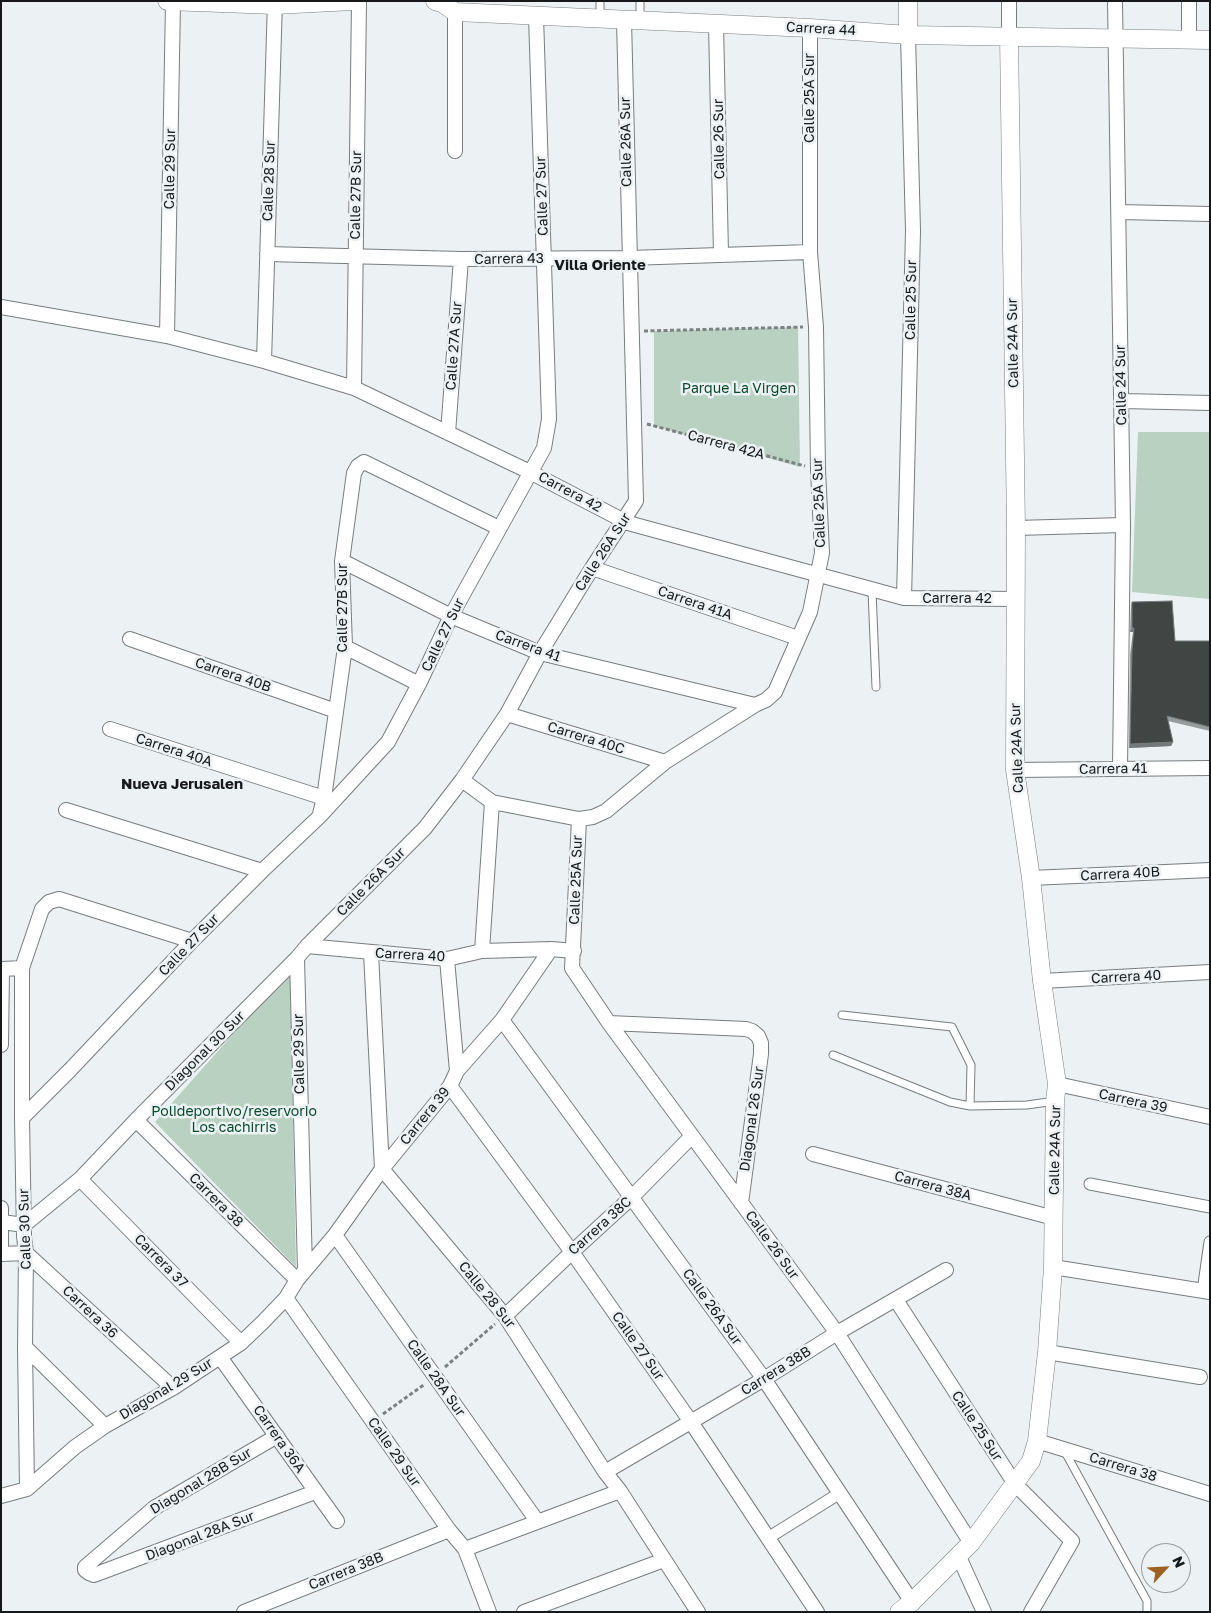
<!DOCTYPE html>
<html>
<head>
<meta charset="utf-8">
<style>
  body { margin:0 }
  #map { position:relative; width:1211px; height:1613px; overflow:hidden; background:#ecf2f4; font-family:"Golos Text",sans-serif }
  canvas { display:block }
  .frame { position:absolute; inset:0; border:2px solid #161819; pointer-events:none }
  .north { position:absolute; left:1141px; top:1543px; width:50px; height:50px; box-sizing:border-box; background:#ecf2f4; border:1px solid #969b9c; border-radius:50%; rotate:65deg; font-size:14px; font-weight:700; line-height:20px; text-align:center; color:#161819 }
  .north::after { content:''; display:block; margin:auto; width:18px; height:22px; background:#9d6223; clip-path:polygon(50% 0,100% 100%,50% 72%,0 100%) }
</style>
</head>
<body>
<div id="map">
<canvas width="1211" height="1613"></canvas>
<div class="frame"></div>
<div class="north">N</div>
</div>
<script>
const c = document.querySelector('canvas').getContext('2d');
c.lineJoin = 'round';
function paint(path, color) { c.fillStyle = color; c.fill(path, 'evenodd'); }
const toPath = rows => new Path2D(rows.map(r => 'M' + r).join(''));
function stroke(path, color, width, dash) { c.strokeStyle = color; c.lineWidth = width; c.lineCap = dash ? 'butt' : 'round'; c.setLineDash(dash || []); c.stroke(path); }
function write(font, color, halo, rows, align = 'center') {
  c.font = font + ' "Golos Text",sans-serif'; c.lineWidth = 5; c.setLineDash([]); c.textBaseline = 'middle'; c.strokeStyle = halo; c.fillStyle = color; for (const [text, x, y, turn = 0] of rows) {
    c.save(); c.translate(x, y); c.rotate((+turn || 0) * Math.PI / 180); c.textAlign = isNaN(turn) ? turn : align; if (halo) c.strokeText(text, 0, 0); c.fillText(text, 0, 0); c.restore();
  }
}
const green = toPath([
  [798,327,800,467,654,426,654,331],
  [1138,432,1210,432,1210,599,1132,592],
  [290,970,296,1267,155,1122]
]);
const path = toPath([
  [644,331,803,327],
  [647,424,805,466],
  [445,1367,495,1324],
  [383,1414,425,1384]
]);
const service = toPath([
  [640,1,640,20],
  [600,18,600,1],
  [872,591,876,687],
  [842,1015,952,1027,971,1065,970,1106],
  [833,1055,950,1102,970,1106,1027,1105,1055,1101],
  [1064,1450,1147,1601,1147,1612]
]);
const pedestrian = toPath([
  [1090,1184,1210,1207],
  [1203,1291,1210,1242],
  [768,1538,840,1493]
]);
const minor = toPath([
  [1009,1,1009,36],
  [1115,1,1123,525,1120,769],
  [716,24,721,254],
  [1189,40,1189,1],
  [455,151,455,12],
  [1119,212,1210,214],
  [267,254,461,259,629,258,810,252],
  [1,307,167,336,264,361,354,388,530,472,628,523,904,598,1016,599],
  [167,336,173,2],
  [264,361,275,1],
  [354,388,359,1],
  [1122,401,1210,403],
  [448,433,461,259],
  [1016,528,1123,525],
  [342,561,451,616,540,653,755,705],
  [592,568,798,638],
  [904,598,913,231,908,35],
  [130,639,336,711],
  [345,647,419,684],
  [507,714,665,762],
  [110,729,324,798],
  [1015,770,1210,768],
  [462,780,492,802,579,819,593,817,606,811,665,762,755,705,766,700,775,692,810,612,822,553,818,470,816,327,810,252,810,28],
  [66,810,262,871],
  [320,814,324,798,345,647,342,561,354,473,358,466,364,462,499,528],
  [579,819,572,968,609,1023,837,1333,971,1543],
  [1031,878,1210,870],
  [307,946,447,959,482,951,551,949,574,951],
  [482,951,492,802],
  [371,953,382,1169,505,1316,605,1472,620,1491,698,1612],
  [297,958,305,1270],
  [447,959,457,1071],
  [1042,981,1210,972],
  [502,1020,764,1379,912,1602],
  [609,1023,746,1029,752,1031,758,1036,761,1043,761,1054,741,1203],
  [1,1045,2,969,22,968],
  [1057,1084,1210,1117],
  [450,1086,572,1252,691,1422,817,1612],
  [22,1118,70,1070,192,941,262,871,319,817,388,742,419,684,451,616,544,448,549,419,536,16],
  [136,1120,297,1280],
  [813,1154,1054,1218],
  [80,1179,241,1343],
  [1,1208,1,1252],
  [2,1222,24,1225,80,1179,136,1120,297,958,307,946,425,828,462,780,507,714,540,653,592,568,636,501,624,20],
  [335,1235,537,1521],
  [1,1254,26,1253,173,1388],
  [1053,1267,1210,1292],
  [286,1298,449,1530,465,1549,489,1612],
  [896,1300,1015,1484,1072,1541,1031,1612],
  [505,1316,572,1252,632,1197,692,1136],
  [25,1347,105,1426],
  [1047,1352,1200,1377],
  [220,1357,337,1521],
  [277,1436,154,1508,85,1567,85,1570,89,1573,94,1575,315,1492],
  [1037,1441,1210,1494],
  [605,1472,764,1379,837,1333,946,1270],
  [27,1489,25,1347,26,1253,24,1236,22,1118,22,968,42,909,49,902,59,899,192,941],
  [1,1496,27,1489,75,1447,105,1426,173,1388,241,1343,263,1322,286,1298,297,1280,335,1235,382,1169,450,1086,457,1071,502,1020,551,949],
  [465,1549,620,1491],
  [959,1557,984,1612],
  [244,1612,449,1530],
  [524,1612,664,1560]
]);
const tertiary = toPath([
  [167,1,275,5,353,1],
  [435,1,442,3,455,12,810,28,908,35,1210,40],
  [908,35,908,1],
  [899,1612,912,1602,971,1543,1031,1461,1037,1441,1047,1352,1053,1267,1055,1101,1057,1084,1042,981,1031,878,1015,770,1016,528,1009,36]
]);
const wall = toPath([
  [1132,602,1175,641,1210,641,1210,731,1168,721,1173,742,1171,746,1129,748,1130,655,1133,632,1130,632,1131,606]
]);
const shadedWall = toPath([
  [1132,628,1134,628,1133,632,1130,632],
  [1173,742,1171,746,1129,748,1130,744]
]);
const building = toPath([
  [1172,601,1175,641,1210,641,1210,727,1167,716,1173,742,1130,744,1132,650,1134,628,1132,628,1132,602,1172,601]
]);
const streetNames = [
  ["Carrera 44",821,29,3],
  ["Calle 25A Sur",810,98,-90],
  ["Calle 26 Sur",719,139,-91],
  ["Calle 26A Sur",626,142,-91],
  ["Calle 29 Sur",170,169,-89],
  ["Calle 28 Sur",269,181,-88],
  ["Calle 27B Sur",356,195,-89],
  ["Calle 27 Sur",542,196,-92],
  ["Carrera 43",509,259,-1],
  ["Calle 25 Sur",911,300,-89],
  ["Calle 24A Sur",1013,343,-91],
  ["Calle 27A Sur",454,346,-86],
  ["Calle 24 Sur",1121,385,-91],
  ["Carrera 42A",726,445,15],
  ["Carrera 42",570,492,28],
  ["Calle 25A Sur",819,503,-92],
  ["Calle 26A Sur",603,552,-57],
  ["Carrera 42",957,599],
  ["Carrera 41A",695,603,19],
  ["Calle 27B Sur",343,608,-90],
  ["Calle 27 Sur",443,635,-64],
  ["Carrera 41",528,646,20],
  ["Carrera 40B",233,675,19],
  ["Carrera 40C",586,738,17],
  ["Calle 24A Sur",1017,748,-92],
  ["Carrera 40A",174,750,18],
  ["Carrera 41",1113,769,-1],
  ["Carrera 40B",1120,874,-3],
  ["Calle 25A Sur",576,880,-88],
  ["Calle 26A Sur",371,882,-45],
  ["Calle 27 Sur",189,945,-46],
  ["Carrera 40",410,955,3],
  ["Carrera 40",1126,977,-3],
  ["Diagonal 30 Sur",205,1051,-45],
  ["Calle 29 Sur",299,1054,-91],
  ["Carrera 39",1133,1101,12],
  ["Carrera 39",425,1116,-51],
  ["Diagonal 26 Sur",752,1119,-82],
  ["Calle 24A Sur",1055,1150,-89],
  ["Carrera 38A",933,1186,15],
  ["Carrera 38",216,1200,45],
  ["Carrera 38C",600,1226,-42],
  ["Calle 30 Sur",25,1229,-92],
  ["Calle 26 Sur",772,1245,54],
  ["Carrera 37",161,1261,45],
  ["Calle 28 Sur",487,1295,51],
  ["Calle 26A Sur",712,1307,54],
  ["Carrera 36",90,1312,43],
  ["Calle 27 Sur",638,1346,55],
  ["Carrera 38B",776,1371,-32],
  ["Calle 28A Sur",436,1378,55],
  ["Diagonal 29 Sur",166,1389,-31],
  ["Calle 25 Sur",977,1426,57],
  ["Carrera 36A",279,1439,55],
  ["Calle 29 Sur",394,1452,55],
  ["Carrera 38",1123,1467,17],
  ["Diagonal 28B Sur",201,1481,-31],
  ["Diagonal 28A Sur",200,1536,-21],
  ["Carrera 38B",346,1571,-22]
];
const parkNames = [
  ["Parque La Virgen",739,389],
  ["Polideportivo/reservorio",234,1112],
  ["Los cachirris",234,1128]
];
const neighbourhoodNames = [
  ["Villa Oriente",600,265],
  ["Nueva Jerusalen",182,784]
];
paint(green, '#b9d1c1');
stroke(service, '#777d7f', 9);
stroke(pedestrian, '#777d7f', 13);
stroke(minor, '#777d7f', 16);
stroke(tertiary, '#777d7f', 19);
stroke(path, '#7d8182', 3, [4, 2.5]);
stroke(service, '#fff', 7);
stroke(pedestrian, '#fff', 11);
stroke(minor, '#fff', 14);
stroke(tertiary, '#fff', 18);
paint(wall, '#969c9c');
paint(shadedWall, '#747a7a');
paint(building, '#414645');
stroke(building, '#747a7a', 1);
write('14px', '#161819', '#ecf2f4', streetNames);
write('14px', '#054929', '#ecf2f4', parkNames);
write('bold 15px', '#161819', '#ecf2f4', neighbourhoodNames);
</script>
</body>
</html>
